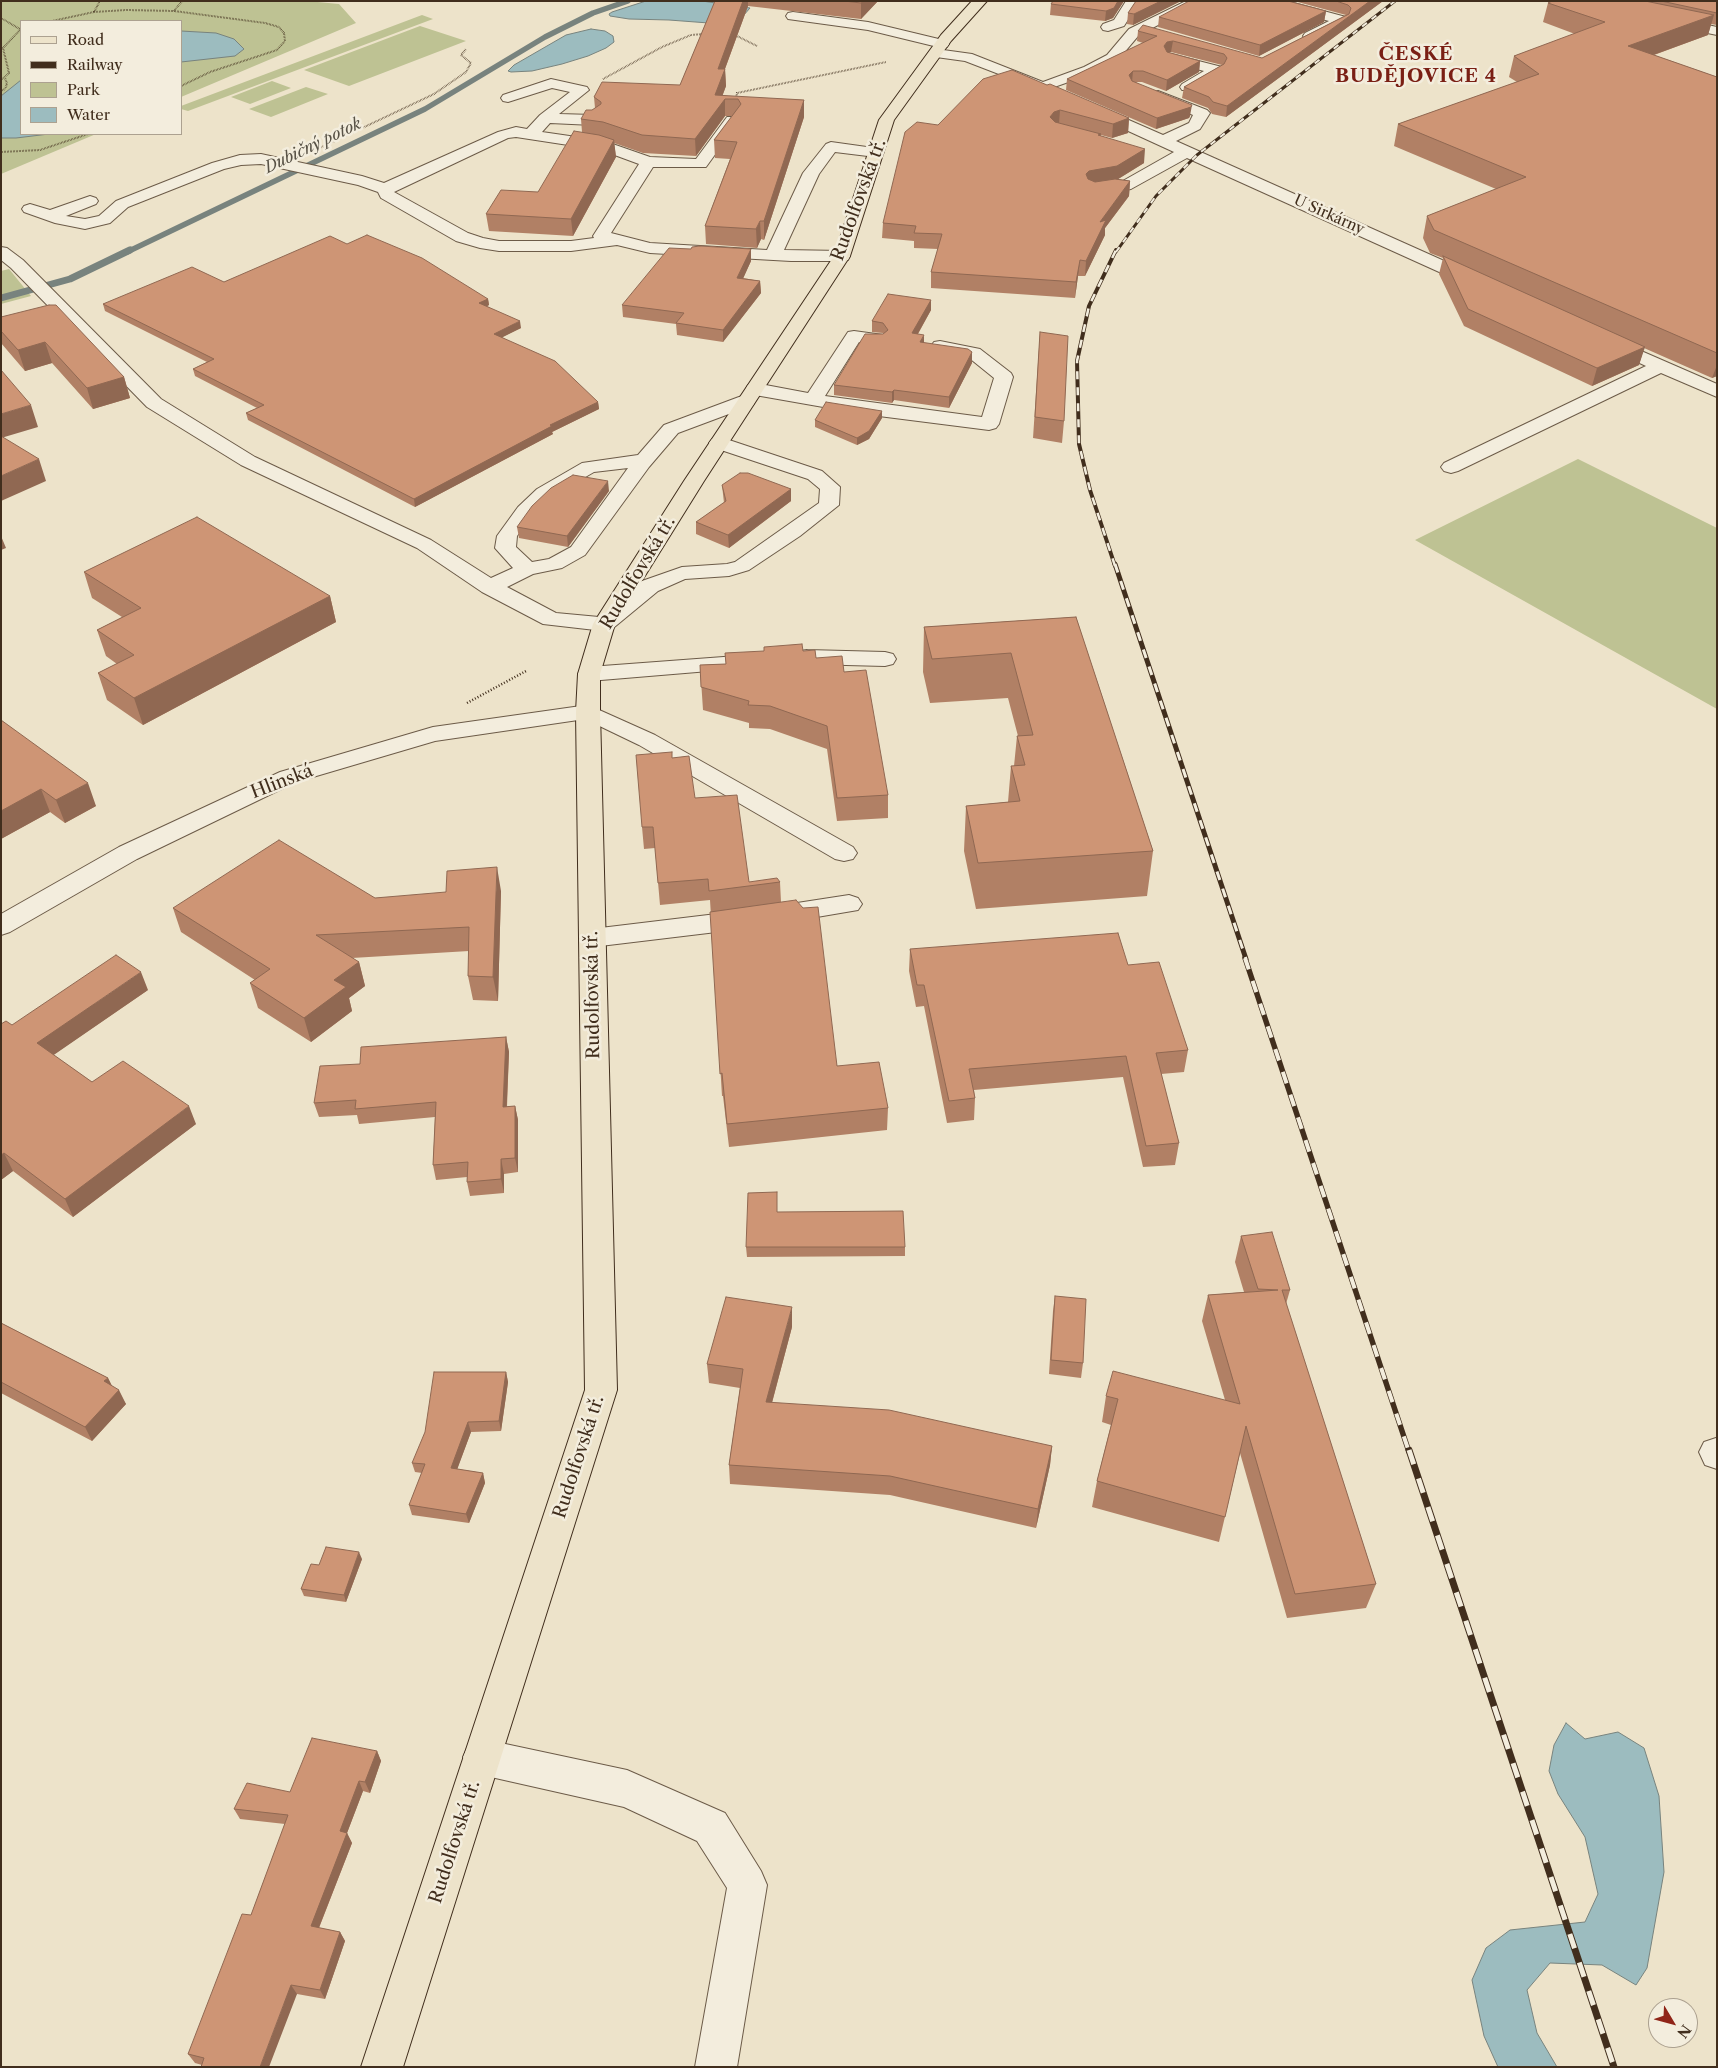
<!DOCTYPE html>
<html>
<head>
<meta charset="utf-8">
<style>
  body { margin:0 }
  #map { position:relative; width:1718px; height:2068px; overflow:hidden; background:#ede3ca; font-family:"Libre Caslon Text",serif }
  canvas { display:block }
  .frame { position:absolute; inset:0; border:2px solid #412e1d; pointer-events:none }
  .legend { position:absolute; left:20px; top:20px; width:162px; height:115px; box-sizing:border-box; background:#f3eddd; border:1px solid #aca190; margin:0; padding:6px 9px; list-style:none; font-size:15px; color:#412e1d }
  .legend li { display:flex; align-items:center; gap:10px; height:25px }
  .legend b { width:25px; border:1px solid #aca190 }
  .north { position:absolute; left:1648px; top:1998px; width:50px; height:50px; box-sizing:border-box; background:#f3eddd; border:1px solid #aca190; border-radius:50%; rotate:127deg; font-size:14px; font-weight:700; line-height:20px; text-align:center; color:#412e1d }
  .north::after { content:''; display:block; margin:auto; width:18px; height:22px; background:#8f2418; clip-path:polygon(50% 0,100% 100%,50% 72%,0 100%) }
</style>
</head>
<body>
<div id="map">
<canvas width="1718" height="2068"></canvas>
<div class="frame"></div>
<ul class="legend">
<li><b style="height:6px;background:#ede3ca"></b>Road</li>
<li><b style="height:6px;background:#412e1d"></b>Railway</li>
<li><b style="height:14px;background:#bec293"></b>Park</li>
<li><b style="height:14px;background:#9cbcbf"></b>Water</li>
</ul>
<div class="north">N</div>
</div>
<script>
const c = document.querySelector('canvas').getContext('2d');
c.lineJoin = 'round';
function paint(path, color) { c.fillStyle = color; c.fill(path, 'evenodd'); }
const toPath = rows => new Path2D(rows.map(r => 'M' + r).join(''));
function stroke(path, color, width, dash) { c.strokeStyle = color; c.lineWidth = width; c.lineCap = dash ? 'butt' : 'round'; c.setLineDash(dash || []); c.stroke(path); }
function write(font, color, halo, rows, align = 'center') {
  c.font = font + ' "Libre Caslon Text",serif'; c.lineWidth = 5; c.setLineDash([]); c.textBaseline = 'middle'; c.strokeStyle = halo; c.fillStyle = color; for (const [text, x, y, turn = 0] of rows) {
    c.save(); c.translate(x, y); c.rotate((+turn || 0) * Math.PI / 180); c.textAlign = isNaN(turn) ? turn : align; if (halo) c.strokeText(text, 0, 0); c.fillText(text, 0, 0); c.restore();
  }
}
const green = toPath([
  [1,1,307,1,339,4,356,23,181,97,181,21,21,21,21,134,96,134,1,174],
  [422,15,433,19,188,111,181,109,181,106],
  [420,26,466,41,349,86,304,70],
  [272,81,291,88,250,104,231,97],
  [306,87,328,94,271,117,249,109],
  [9,269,31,296,1,304,1,271],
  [1578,459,1717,528,1717,709,1415,540]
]);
const water = toPath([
  [646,1,702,1,750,8,743,16,722,24,669,20,629,19,610,16,609,14,612,12,646,1],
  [591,29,605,31,613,36,614,42,606,48,588,56,562,64,532,71,511,72,508,71,514,65,566,35,591,29],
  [181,31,216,33,234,39,244,49,235,56,181,62,181,31],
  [21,80,21,134,49,134,16,138,1,138,1,96,21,80],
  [1566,1723,1585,1739,1618,1732,1644,1748,1659,1796,1664,1872,1647,1968,1636,1985,1602,1965,1550,1963,1527,1990,1537,2033,1557,2067,1498,2067,1484,2036,1472,1980,1486,1948,1510,1930,1585,1922,1598,1894,1585,1837,1558,1794,1549,1771,1554,1745,1566,1723]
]);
const streamFar1 = toPath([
  [127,252,425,109,545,37,593,13,628,1]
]);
const stream = toPath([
  [1,298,70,279,130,250]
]);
const pathFar1 = toPath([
  [174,11,182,1],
  [94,12,100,1],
  [1,18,20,29],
  [52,21,94,12,126,10,174,11,265,23,279,27,284,33,285,41,277,50,210,72,181,86],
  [735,35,757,46],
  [603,79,662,47,691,35,704,34],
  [1,80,9,73,3,48,21,29],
  [1,91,5,89,7,84,5,78],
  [736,99,737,93,886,62],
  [320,148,434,94,466,72,471,63,461,55,466,49],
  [1,152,40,150,88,134]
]);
const path = toPath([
  [467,703,526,671]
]);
const minor = toPath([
  [1126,1,1140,1,1124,26,1108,31,1103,30,1101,27,1103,24,1114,20,1126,1],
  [1186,1,1204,1,1139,35,1117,61,1094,73,1043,91,965,61,936,57,931,56,929,53,931,50,936,49,972,54,1043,82,1084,67,1107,55,1129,29,1186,1],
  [1262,1,1286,1,1346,17,1348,20,1346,23,1310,40,1305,39,1303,36,1305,33,1329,21,1264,4,1262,1],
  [793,12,868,22,947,41,949,44,947,47,942,48,868,30,788,19,786,16,788,13,793,12],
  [1674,18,1717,27,1717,35,1669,25,1667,22,1674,18],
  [1171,54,1222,67,1224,70,1192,90,1182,90,1180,87,1182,84,1204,71,1166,61,1164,58,1166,55,1171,54],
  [551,79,587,87,589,90,559,114,593,115,598,117,601,120,598,123,593,125,550,123,542,132,604,141,650,157,696,159,727,117,737,117,740,120,706,167,653,167,611,233,650,243,767,250,803,173,826,144,831,142,881,149,884,152,881,155,876,157,835,152,819,174,784,250,842,251,848,252,850,256,848,260,842,261,791,261,650,253,617,245,571,251,499,251,480,248,456,241,381,198,378,192,358,185,261,164,241,165,224,169,128,207,110,223,85,229,55,223,24,212,22,209,24,206,30,204,50,210,90,196,96,198,98,201,96,204,66,216,85,219,99,216,116,201,212,163,240,155,261,154,362,176,384,183,498,132,516,127,527,129,540,115,570,92,552,88,508,102,503,101,501,98,503,95,551,79],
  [516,137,601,150,639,164,593,236,594,238,571,241,499,241,483,238,468,233,394,192,508,138,516,137],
  [1158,91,1207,110,1210,113,1200,129,1176,141,1480,277,1483,281,1480,285,1474,286,1468,285,1187,158,1131,189,1094,195,1088,193,1086,190,1088,187,1121,182,1174,152,1089,113,1087,110,1089,107,1094,106,1099,107,1163,135,1189,123,1193,115,1153,98,1151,95,1153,92,1158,91],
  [1,247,7,248,23,260,161,399,255,457,431,540,491,578,513,568,495,548,497,536,518,507,537,489,582,463,638,455,664,425,739,397,746,395,753,397,755,401,753,405,678,433,649,467,585,555,562,568,533,574,507,587,556,613,599,617,642,581,682,567,727,564,735,562,819,503,820,489,808,479,712,447,709,443,712,439,719,437,726,439,822,471,840,487,839,505,800,536,749,570,729,576,685,579,658,591,612,629,604,631,543,624,482,592,417,548,241,465,147,407,11,268,1,260,1,247],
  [628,468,571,547,549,559,532,562,516,547,517,536,532,515,551,497,594,472,628,468],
  [854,331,883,335,886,339,883,343,877,344,859,342,825,396,982,417,994,378,968,357,934,350,931,346,934,342,940,341,980,349,1011,373,1013,377,999,424,996,428,989,430,863,414,755,395,748,393,746,389,748,385,755,383,808,393,848,332,854,331],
  [1609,337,1717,384,1717,397,1661,373,1458,471,1451,473,1444,471,1441,467,1444,463,1646,366,1603,346,1600,342,1603,338,1609,337],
  [807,650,885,652,893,654,896,659,893,664,885,666,807,664,780,667,772,665,769,660,772,655,807,650],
  [737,656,745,658,748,663,745,668,589,681,581,679,578,674,581,669,589,667,737,656],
  [588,705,655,735,853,847,857,853,853,859,844,861,835,859,639,745,585,719,435,741,296,782,137,859,10,932,1,935,1,914,119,847,280,772,433,727,588,705],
  [849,895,858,898,862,904,858,910,758,927,592,947,583,944,579,938,583,932,592,929,758,909,849,895],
  [1716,1438,1717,1438,1717,1469,1705,1465,1699,1452,1704,1442,1716,1438],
  [482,1739,627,1770,725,1813,761,1871,767,1885,737,2067,695,2067,727,1888,697,1841,624,1807,482,1775,469,1770,463,1757,469,1744,482,1739]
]);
const major = toPath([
  [972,1,987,1,951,41,894,120,850,256,704,481,615,624,600,674,600,712,617,1390,403,2067,361,2067,585,1390,576,712,578,674,593,624,684,481,834,256,879,120,941,35,972,1]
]);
const railFar4 = toPath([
  [1116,252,1156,196,1197,155,1395,1]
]);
const railFar3 = toPath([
  [1115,566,1090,490,1079,444,1077,361,1089,306,1116,250]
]);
const railFar2 = toPath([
  [1115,564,1246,959]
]);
const railFar1 = toPath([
  [1245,958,1409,1452]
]);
const rail = toPath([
  [1409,1450,1614,2067]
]);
const wall = toPath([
  [715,1,878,1,861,19,748,6,725,69,726,86,722,96,804,100,804,117,764,240,761,239,757,248,706,244,705,226,730,159,715,158,714,140,732,116,725,116,696,156,643,153,614,143,616,157,573,236,489,231,486,214,538,192,582,132,581,119,595,108,594,97,680,85],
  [1053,1,1124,1,1113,18,1105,21,1050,15,1051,4],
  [1136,1,1181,1,1133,25,1127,24,1128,13],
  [1294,1,1383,1,1226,117,1212,114,1208,108,1182,98,1184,87,1222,65,1171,52,1169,53,1200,61,1199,72,1166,91,1142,82,1136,82,1190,116,1189,118,1156,129,1066,90,1067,79,1143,43,1137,41,1138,31,1262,58,1346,15],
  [1552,1,1717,1,1717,25,1711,24,1708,35,1654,55,1717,77,1717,376,1712,378,1644,348,1639,365,1592,386,1464,326,1439,274,1443,258,1430,253,1423,238,1427,216,1496,189,1394,146,1398,124,1517,82,1509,77,1514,56,1575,34,1543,22,1548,3],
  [1326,11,1324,22,1259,56,1158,27,1159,17],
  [1047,85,1129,118,1128,133,1112,138,1101,135,1101,136,1144,163,1118,179,1130,181,1129,196,1105,228,1105,235,1085,276,1078,276,1075,298,931,288,931,272,938,249,914,248,914,241,882,238,883,223,938,125],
  [347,244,488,299,489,305,487,306,521,328,502,337,598,402,599,409,552,432,553,434,415,507,248,420,246,413,257,408,195,376,193,369,207,362,105,311,103,304,224,282],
  [691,249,751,249,751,261,743,278,760,281,761,293,723,342,677,335,676,324,623,317,622,305],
  [931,300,931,310,918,334,924,343,972,352,972,363,949,408,894,400,892,403,834,395,834,385,884,334,883,333,872,332,872,321],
  [1,317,124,377,130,398,93,409,52,363,25,371,1,343],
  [1040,332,1064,421,1062,443,1033,438],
  [882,418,869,439,857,445,815,427,815,420],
  [722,485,791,489,791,501,729,548,696,534,696,522,724,503],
  [609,491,568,547,519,538,517,527],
  [84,572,330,596,336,622,143,725,107,700,98,673,117,664,106,656,97,630,122,617,92,598],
  [1076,617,1153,851,1147,896,976,909,964,851,966,806,1008,802,1011,766,1014,766,1017,736,1018,736,1008,698,930,703,923,672,924,627],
  [803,651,844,672,888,795,888,818,837,821,827,749,770,729,749,728,749,723,703,710,700,665,726,664,725,653],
  [1,720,96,806,65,823,50,812,1,839],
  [672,758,695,798,749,882,780,882,781,902,837,1066,888,1108,887,1130,729,1147,723,1096,722,1096,710,900,660,905,655,848,644,849,642,827],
  [501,891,498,1001,473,1000,468,976,469,951,352,958,359,962,365,986,349,998,352,1011,311,1042,258,1008,250,983,255,980,181,932,173,908,375,898],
  [910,949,1128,965,1188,1050,1184,1072,1161,1074,1179,1143,1175,1165,1143,1167,1123,1077,974,1090,975,1098,974,1120,947,1123,924,1006,916,1007,909,971],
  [148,990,53,1055,92,1082,196,1124,73,1217,13,1171,1,1180,12,1025],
  [506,1037,509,1052,507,1107,515,1106,518,1120,518,1172,504,1174,504,1193,470,1196,467,1182,467,1177,436,1180,433,1165,435,1117,359,1124,357,1115,319,1117,314,1103,360,1064],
  [777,1192,777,1212,905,1247,905,1256,747,1257,746,1247],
  [1241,1236,1290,1290,1286,1304,1376,1584,1366,1608,1287,1618,1240,1453,1219,1542,1092,1507,1097,1481,1111,1425,1102,1422,1106,1396,1225,1400,1202,1321,1208,1295,1244,1292,1235,1262],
  [1055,1296,1083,1363,1081,1378,1049,1374,1053,1311],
  [1,1323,108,1378,112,1386,126,1404,92,1441,1,1393],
  [792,1327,772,1403,1052,1446,1050,1465,1036,1528,890,1495,730,1484,729,1465,740,1388,709,1383,707,1364],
  [506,1372,508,1382,501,1431,471,1432,457,1469,483,1473,485,1483,469,1523,412,1515,409,1505,422,1473,415,1472,412,1463],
  [362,1559,346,1602,304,1596,301,1589,319,1565],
  [377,1751,381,1761,370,1793,363,1791,347,1833,352,1843,319,1928,340,1932,345,1941,325,1999,297,1994,202,2065,195,2063,188,2054,251,1915,285,1824,240,1819,234,1809,290,1792]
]);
const shadedWall = toPath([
  [743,1,748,1,748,6,719,85,718,69],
  [862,1,878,1,861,19,861,3],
  [1118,1,1124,1,1113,18,1105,21,1106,11],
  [1161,1,1181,1,1133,25,1134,14],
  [1370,1,1383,1,1226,117,1227,106],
  [1326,11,1324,22,1259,56,1260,45],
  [1714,15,1708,35,1623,66,1628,46],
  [1173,41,1171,52,1166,53,1164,46,1167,42],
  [1200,61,1199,72,1166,91,1167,80],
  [725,69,726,86,718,108,725,99,725,116,696,156,695,139,715,95],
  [1133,71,1132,82,1129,75],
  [804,100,804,117,764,240,764,221],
  [1192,105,1190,116,1189,118,1156,129,1157,118],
  [1060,110,1059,124,1049,131,1050,117,1054,112],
  [1129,118,1128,133,1112,138,1113,124],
  [614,140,616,157,573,236,571,219],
  [1145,149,1144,163,1115,181,1088,185,1086,174,1089,171],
  [1130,181,1129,196,1105,228,1105,235,1085,276,1086,261,1100,222],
  [760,221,761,239,757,248,756,229],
  [751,249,751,261,738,290,737,278],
  [1080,260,1078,276,1075,298,1076,282],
  [760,281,761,293,723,342,723,330],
  [488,299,489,305,480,310,479,303],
  [931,300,931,310,912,344,912,333],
  [520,321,521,328,495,341,494,334],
  [924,335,924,345,920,342],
  [45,342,52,363,25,371,18,350],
  [1645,347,1639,365,1592,386,1597,368],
  [972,352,972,363,949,408,949,397],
  [1717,365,1717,376,1712,378],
  [124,377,130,398,93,409,87,388],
  [894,390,894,400,892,403,892,392],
  [598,402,599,409,552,432,553,434,415,507,414,499,550,425],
  [31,405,38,427,1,438,1,414],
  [882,411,882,418,869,439,857,445,857,438],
  [39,459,46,481,1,501,1,476],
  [608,481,609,491,568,547,567,536],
  [791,489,791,501,729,548,728,535],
  [1,536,6,548,1,550],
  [330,596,336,622,143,725,134,698],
  [88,783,96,806,65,823,56,800],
  [41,789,50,812,1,839,1,811],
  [497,867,501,891,498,1001,493,977],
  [359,962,365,986,349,998,352,1011,311,1042,304,1018,334,980],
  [141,972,148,990,45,1061,37,1043],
  [506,1037,509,1052,506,1121,503,1107],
  [189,1106,196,1124,73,1217,65,1199],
  [515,1106,518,1120,518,1172,515,1158],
  [4,1153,13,1171,1,1180,1,1155],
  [501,1159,504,1174,504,1193,501,1179],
  [792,1307,792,1327,767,1421,766,1402],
  [506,1372,508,1382,501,1431,499,1421],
  [108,1378,115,1392,104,1381],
  [119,1390,126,1404,92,1441,85,1427],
  [468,1422,471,1432,454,1478,451,1468],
  [1052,1446,1050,1465,1036,1528,1038,1509],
  [483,1473,485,1483,469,1523,466,1514],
  [359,1552,362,1559,346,1602,344,1595],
  [377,1751,381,1761,370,1793,365,1782],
  [359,1781,363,1791,347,1833,352,1843,316,1935,311,1926,340,1831],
  [340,1932,345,1941,325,1999,320,1990],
  [291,1985,297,1994,269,2067,260,2067]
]);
const building = toPath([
  [715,1,743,1,718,69,725,69,715,95,804,100,764,221,760,221,756,229,705,226,737,142,714,140,741,104,738,99,725,99,695,139,642,135,603,122,581,119,586,110,592,110,601,104,601,102,594,97,602,82,680,85,715,1],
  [844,1,862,1,861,3,844,1],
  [1053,1,1118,1,1114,8,1106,11,1051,4,1053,1],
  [1136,1,1161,1,1134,14,1128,13,1136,1],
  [1189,1,1288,1,1326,11,1260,45,1159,17,1189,1],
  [1336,1,1370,1,1227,106,1213,102,1209,97,1184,87,1224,64,1227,58,1224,54,1173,41,1167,42,1164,46,1167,52,1200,61,1167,80,1143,71,1133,71,1129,75,1132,81,1192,105,1191,107,1157,118,1067,79,1157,36,1138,31,1143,25,1262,58,1349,14,1351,8,1348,5,1336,1],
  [1552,1,1645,1,1714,15,1628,46,1717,77,1717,353,1434,230,1427,216,1526,177,1398,124,1539,74,1514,56,1605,22,1548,3,1552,1],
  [1661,1,1717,1,1717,13,1661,1],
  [1012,70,1047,85,1050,84,1129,118,1113,124,1060,110,1054,112,1050,117,1055,122,1101,134,1098,135,1145,149,1117,166,1089,171,1086,174,1088,179,1095,182,1115,179,1130,181,1100,222,1106,220,1086,261,1080,260,1076,282,931,272,942,234,914,233,916,226,883,223,905,132,917,122,938,125,983,79,1012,70],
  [574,131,599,135,614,140,571,219,486,214,501,190,538,192,574,131],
  [367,235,422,258,488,299,479,303,520,321,494,334,555,361,598,402,550,425,552,426,414,499,246,413,264,405,193,369,214,359,103,304,192,267,224,282,330,236,347,244,367,235],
  [700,246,751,249,737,278,760,281,723,330,676,323,684,313,622,305,669,248,691,249,692,247,700,246],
  [1443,256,1645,347,1597,368,1468,309,1443,256],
  [888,294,931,300,912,333,924,335,920,342,968,349,972,352,949,397,894,390,892,392,834,385,865,334,883,334,888,330,883,323,872,321,888,294],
  [49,305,56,305,124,377,87,388,45,342,18,350,1,331,1,317,49,305],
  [1040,332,1068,336,1064,421,1035,417,1040,332],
  [1,370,31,405,1,414,1,370],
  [826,402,882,411,869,431,857,438,815,420,826,402],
  [1,436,39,459,1,476,1,436],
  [740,473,748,473,791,489,728,535,696,522,726,501,722,485,740,473],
  [573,475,608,481,567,536,517,527,532,506,551,488,573,475],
  [197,517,330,596,134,698,98,673,134,655,97,630,141,608,84,572,197,517],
  [1076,617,1153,851,978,863,966,806,1020,801,1011,766,1025,765,1017,736,1033,735,1011,653,932,659,924,627,1076,617],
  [802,644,803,651,815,650,816,658,842,656,844,672,866,670,888,795,837,798,827,726,770,706,748,705,749,701,701,687,700,665,726,664,725,653,764,651,764,647,802,644],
  [1,720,88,783,56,800,41,789,1,811,1,720],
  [672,752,672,758,689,756,695,798,737,795,749,882,777,878,780,882,709,891,708,879,658,883,653,827,642,827,636,755,672,752],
  [279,840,375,898,446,892,447,871,497,867,493,977,468,976,469,927,316,935,359,962,334,980,346,987,304,1018,250,983,270,969,173,908,279,840],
  [796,900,803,908,818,907,837,1066,879,1062,888,1108,727,1124,722,1073,720,1074,710,912,796,900],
  [1118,933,1128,965,1159,962,1188,1050,1156,1053,1179,1143,1146,1146,1126,1056,969,1069,975,1098,949,1101,924,985,917,985,910,949,1118,933],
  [116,955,141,972,37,1043,92,1082,123,1061,189,1106,65,1199,4,1153,1,1155,1,1024,6,1021,12,1025,116,955],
  [506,1037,503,1107,515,1106,515,1158,501,1159,501,1179,467,1182,468,1162,433,1165,436,1102,355,1109,356,1100,314,1103,320,1066,360,1064,361,1047,506,1037],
  [777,1192,777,1212,903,1211,905,1247,746,1247,748,1193,777,1192],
  [1272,1232,1290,1290,1282,1290,1376,1584,1295,1594,1246,1426,1225,1517,1097,1481,1118,1399,1106,1396,1113,1371,1240,1404,1208,1295,1278,1290,1258,1289,1241,1236,1272,1232],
  [1055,1296,1086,1299,1083,1363,1051,1360,1055,1296],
  [726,1297,792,1307,766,1402,889,1410,1052,1446,1038,1509,890,1476,729,1465,743,1369,707,1364,726,1297],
  [1,1323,108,1378,104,1381,119,1390,85,1427,1,1382,1,1323],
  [434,1372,506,1372,499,1421,468,1422,451,1468,483,1473,466,1514,409,1505,425,1464,412,1463,425,1432,434,1372],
  [326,1547,359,1552,344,1595,301,1589,311,1564,319,1565,326,1547],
  [312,1738,377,1751,365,1782,359,1781,340,1831,347,1833,311,1926,340,1932,320,1990,291,1985,260,2067,201,2067,204,2058,188,2054,242,1914,251,1915,288,1815,234,1809,247,1783,290,1792,312,1738]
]);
const farStreetnames = [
  ["U Sirkárny",1329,215,24]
];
const farWaternames = [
  ["Dubičný potok",313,146,-26]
];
const streetNames = [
  ["Rudolfovská tř.",859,200,-70],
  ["Rudolfovská tř.",638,573,-59],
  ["Hlinská",282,782,-21],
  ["Rudolfovská tř.",593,995,-91],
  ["Rudolfovská tř.",579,1457,-72],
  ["Rudolfovská tř.",455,1842,-72]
];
const farDistrictnames = [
  ["ČESKÉ",1416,55],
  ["BUDĚJOVICE 4",1416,77]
];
paint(green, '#bec293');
paint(water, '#9cbcbf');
stroke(water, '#78837e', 1);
stroke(streamFar1, '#78837e', 5.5);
stroke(stream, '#78837e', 7);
stroke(minor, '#6c5b48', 2);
stroke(major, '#412e1d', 2);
stroke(pathFar1, '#412e1d', 2, [0.5, 1]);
stroke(path, '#412e1d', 2.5, [1, 2]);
paint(minor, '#f3eddd');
paint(major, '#ede3ca');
stroke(railFar4, '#412e1d', 3);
stroke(railFar3, '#412e1d', 4);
stroke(railFar2, '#412e1d', 5);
stroke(railFar1, '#412e1d', 5.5);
stroke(rail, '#412e1d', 7);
stroke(railFar4, '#f3eddd', 2, [6]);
stroke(railFar3, '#f3eddd', 2.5, [8]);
stroke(railFar2, '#f3eddd', 3, [9]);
stroke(railFar1, '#f3eddd', 4, [12]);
stroke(rail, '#f3eddd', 5, [15]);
paint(wall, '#b18065');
paint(shadedWall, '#906852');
paint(building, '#ce9575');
stroke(building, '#906852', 1);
write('15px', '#412e1d', '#f3eddd', farStreetnames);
write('italic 16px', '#585246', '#f3eddd', farWaternames);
write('18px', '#412e1d', '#f3eddd', streetNames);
c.letterSpacing = '1px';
write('bold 19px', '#7a1f14', '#f3eddd', farDistrictnames);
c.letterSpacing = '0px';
</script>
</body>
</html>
